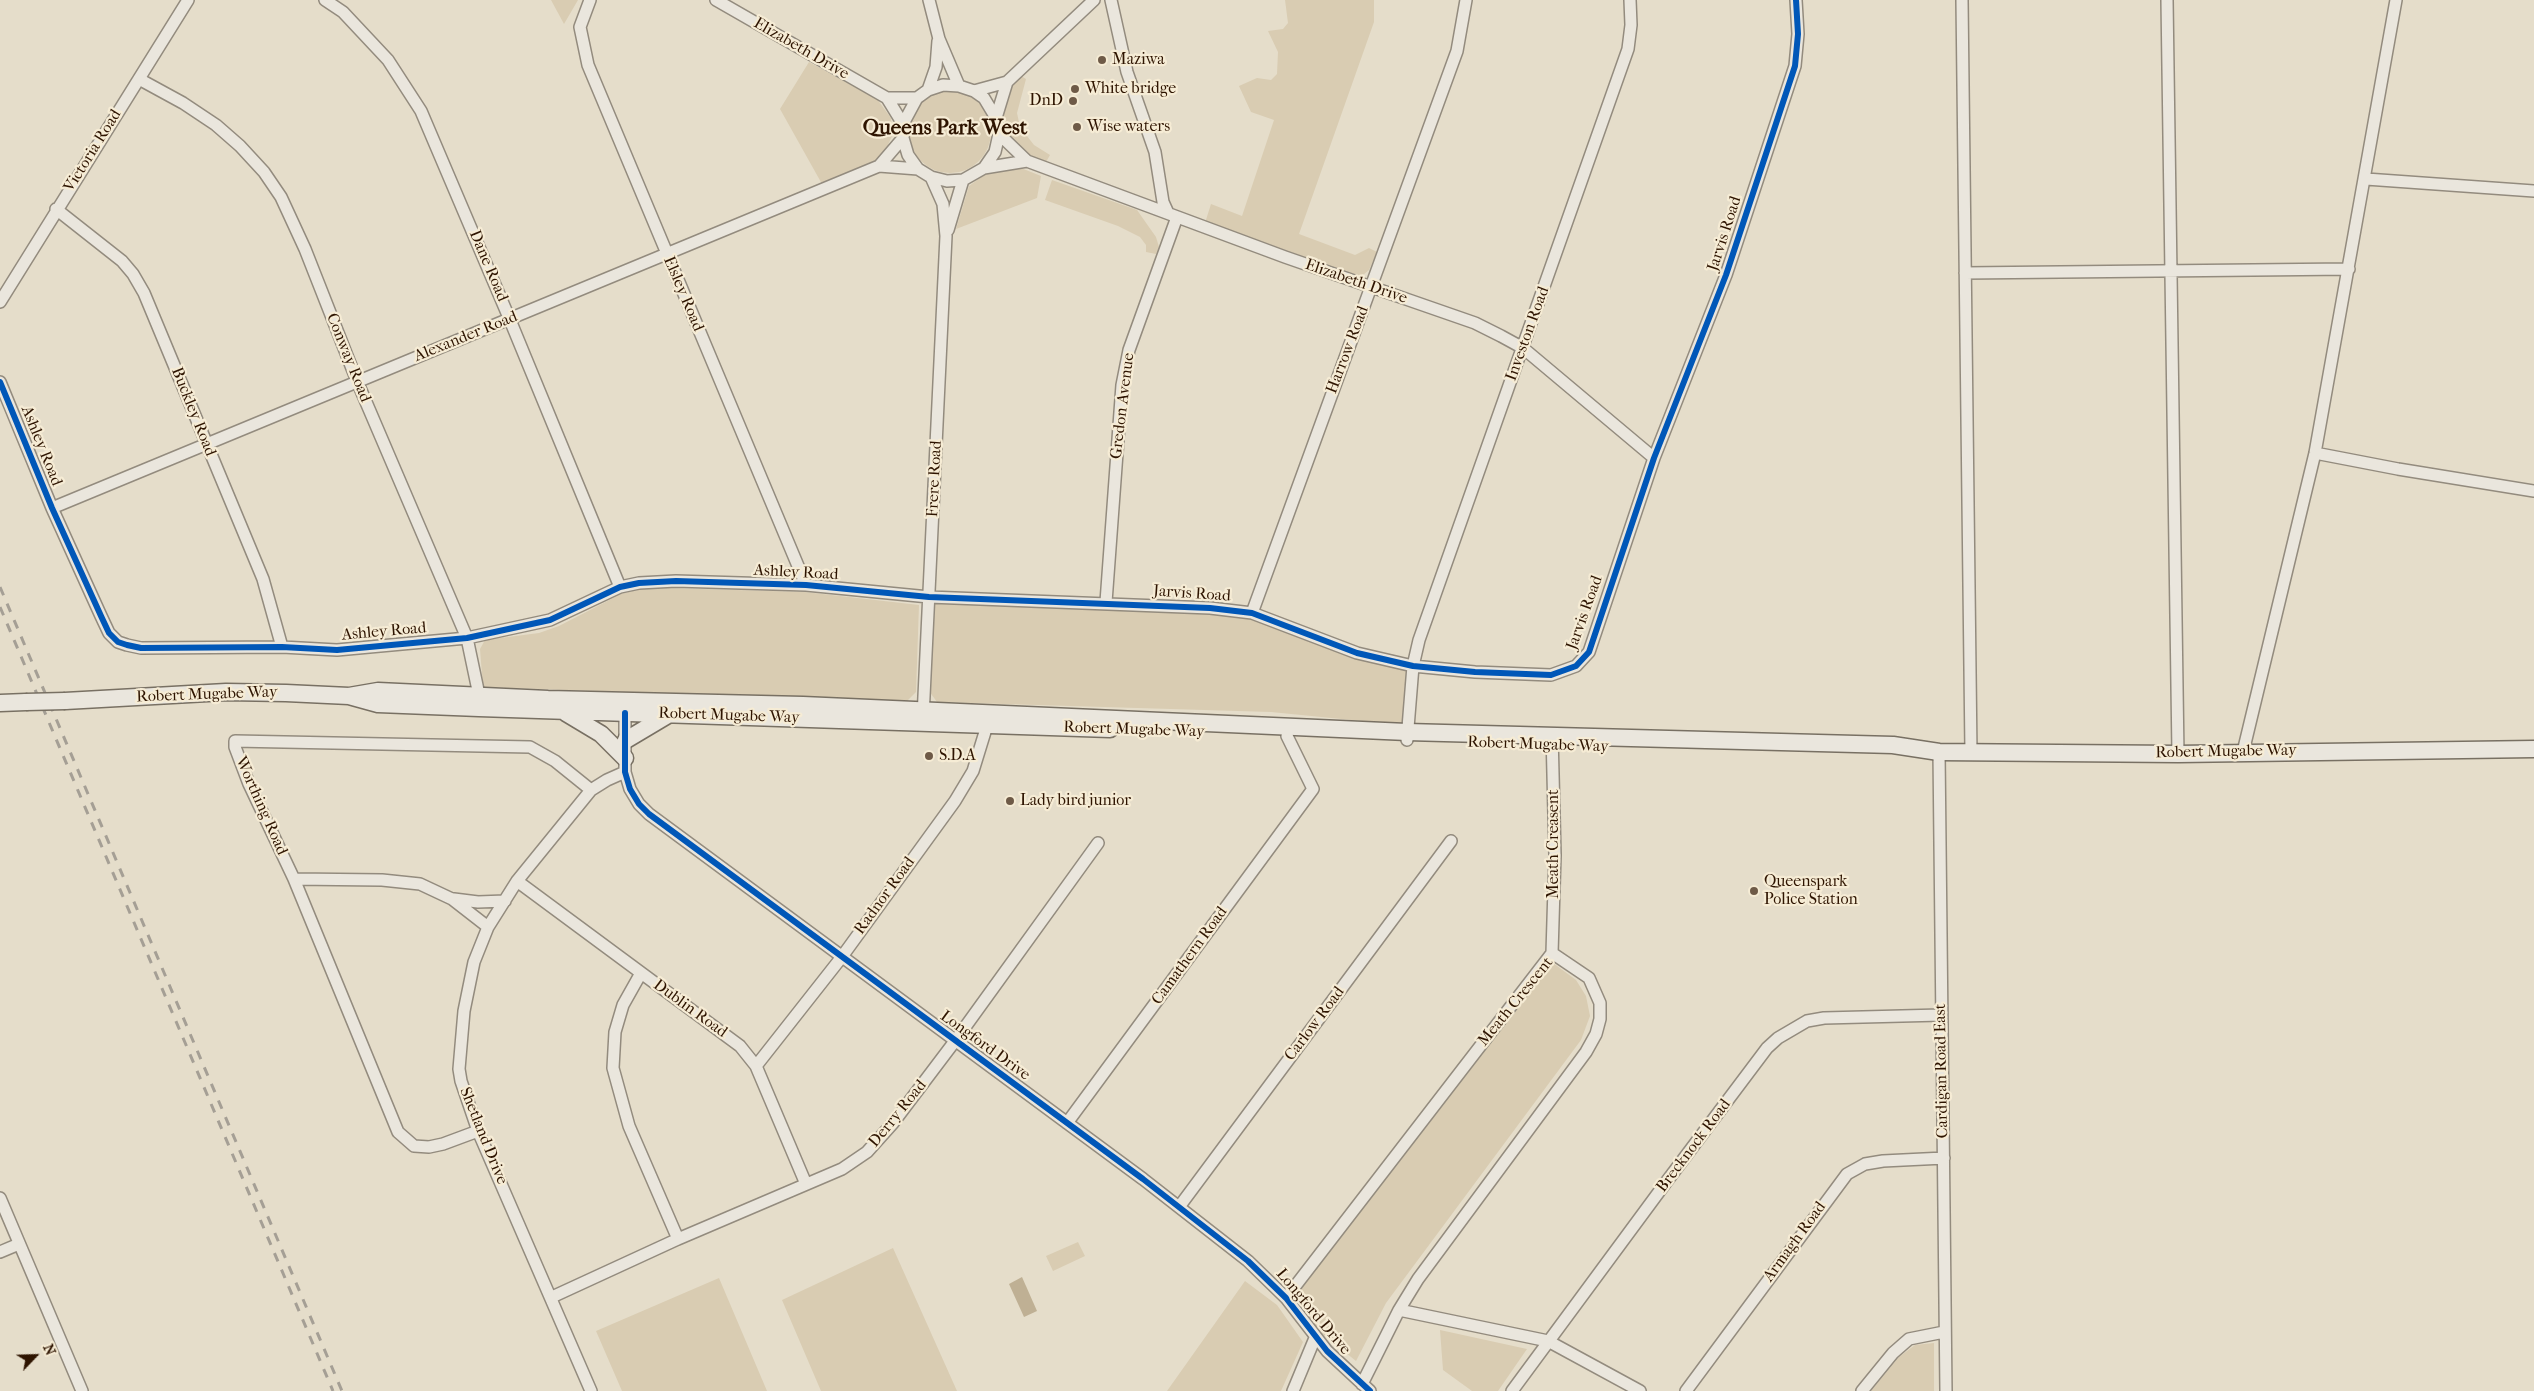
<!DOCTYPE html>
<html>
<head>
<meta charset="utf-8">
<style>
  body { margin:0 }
  #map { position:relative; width:2534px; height:1391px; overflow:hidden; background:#e5ddca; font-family:"IM FELL French Canon",serif }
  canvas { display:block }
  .north { position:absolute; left:10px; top:1331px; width:50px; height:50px; -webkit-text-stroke:4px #f6ecd5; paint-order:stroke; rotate:66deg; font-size:14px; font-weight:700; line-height:20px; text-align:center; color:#2e1400 }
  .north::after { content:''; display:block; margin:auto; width:18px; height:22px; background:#2e1400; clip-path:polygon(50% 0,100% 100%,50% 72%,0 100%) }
</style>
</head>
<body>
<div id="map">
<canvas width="2534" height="1391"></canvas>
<div class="north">N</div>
</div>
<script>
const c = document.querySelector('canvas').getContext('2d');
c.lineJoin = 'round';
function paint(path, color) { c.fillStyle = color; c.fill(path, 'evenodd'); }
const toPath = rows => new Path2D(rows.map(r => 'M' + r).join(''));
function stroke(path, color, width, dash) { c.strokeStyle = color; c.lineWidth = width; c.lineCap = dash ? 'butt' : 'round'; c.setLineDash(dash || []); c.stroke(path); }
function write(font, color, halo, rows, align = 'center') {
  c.font = font + ' "IM FELL French Canon",serif'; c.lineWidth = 4.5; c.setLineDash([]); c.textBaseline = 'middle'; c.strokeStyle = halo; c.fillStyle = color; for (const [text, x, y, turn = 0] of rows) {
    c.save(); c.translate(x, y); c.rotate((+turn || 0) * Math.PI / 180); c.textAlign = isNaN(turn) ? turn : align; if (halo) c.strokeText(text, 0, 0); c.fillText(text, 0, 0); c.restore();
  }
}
const green = toPath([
  [551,0,578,0,564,24],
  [1285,0,1374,0,1374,22,1299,234,1355,255,1369,248,1377,252,1369,270,1363,275,1352,276,1205,223,1211,204,1242,216,1274,120,1251,112,1239,86,1257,78,1271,80,1277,74,1278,52,1268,31,1283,29,1288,23],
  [809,62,877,99,891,118,892,136,886,149,873,163,822,184,780,109],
  [1021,76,1026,79,1017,113,1020,127,1034,145,1050,155,1046,162,1029,157,1003,132,1001,116,1012,85],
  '909 132a41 41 0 1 1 82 0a41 41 0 1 1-82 0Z',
  [1021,168,1041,176,1037,198,956,229,969,186,988,172],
  [1052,180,1137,210,1156,237,1159,247,1156,254,1146,252,1146,245,1140,237,1118,226,1045,200],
  [666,588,805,592,919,605,916,692,906,702,483,687,480,649,485,640,539,633,559,626,623,593,642,589],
  [942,601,1209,612,1251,618,1356,658,1406,671,1402,725,1271,712,937,702,929,691,934,604],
  [1553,963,1576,980,1586,996,1590,1016,1581,1040,1386,1303,1356,1361,1320,1332,1295,1297],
  [1078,1242,1085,1256,1053,1271,1046,1256],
  [893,1248,957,1391,821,1391,782,1300],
  [719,1278,767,1391,622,1391,596,1331],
  [1245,1281,1277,1305,1303,1342,1281,1391,1167,1391],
  [1440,1330,1527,1349,1498,1391,1472,1391,1443,1370],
  [1934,1343,1934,1391,1871,1391,1899,1357,1915,1345]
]);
const water = toPath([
  [1022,1277,1037,1311,1024,1317,1009,1284]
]);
const minor = toPath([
  [325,0,343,12,388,60,421,111,510,320,620,587],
  [590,0,580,27,588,65,806,585],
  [716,0,887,98,917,98],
  [929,0,939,39,959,86],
  [1111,0,1127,72,1155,152,1163,202,1168,213],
  [1962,0,1971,752],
  [2167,0,2178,754],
  [139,79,183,103,216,125,240,146,264,172,281,197,305,249,357,381,467,638,479,695],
  [928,90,936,67,938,41],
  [974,91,1007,82,1094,0],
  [887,98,903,124],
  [996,118,1007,82],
  [999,134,1027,161,1285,257,1475,323,1501,336,1523,348,1654,458],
  [879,166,903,138],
  [984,168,995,152,999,134,996,118,984,98,974,91,959,86,943,85,928,90,917,98,903,124,903,138,908,155,918,169,931,177,947,181,963,180,984,168,1027,161],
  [2366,179,2534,191],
  [56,209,122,261,133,274,144,293,263,579,282,647],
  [948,230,963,180],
  [1965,273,2349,269],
  [0,302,188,0],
  [0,382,52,508,101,616,109,633,118,642,127,645,141,648,282,647,337,650,467,638,550,620,620,587,639,583,676,581,806,585,929,597,1210,608,1252,613,1357,653,1413,666,1475,672,1551,675,1576,666,1589,652,1654,458,1726,275,1795,66,1798,34,1796,0],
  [2315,453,2398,469,2534,491],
  [52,508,879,166,918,169],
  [1106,602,1122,385,1129,350,1177,217],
  [1252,613,1457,51,1466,0],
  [625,713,625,772,630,789,639,804,649,814,1143,1179,1248,1261,1286,1298,1327,1351,1370,1391],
  [923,717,946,236,943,204,931,177],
  [1407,740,1413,666,1419,640,1628,49,1631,25,1630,0],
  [1939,752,1946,1391],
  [2243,752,2315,453,2396,0],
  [294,879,382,880,420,884,452,899,488,927],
  [517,881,740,1046,756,1066,806,1184],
  [454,899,478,902,505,901],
  [1552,953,1555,855,1552,734],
  [641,973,623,1005,615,1032,613,1068,629,1126,678,1239],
  [756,1066,841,958,955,801,973,771,989,719],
  [1067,1123,1313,789,1287,736],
  [478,1131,443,1144,429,1147,414,1146,398,1132,294,879,249,784,235,747,235,741,530,747,555,761,591,790],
  [0,1198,82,1391],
  [1179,1207,1451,841],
  [0,1252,19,1244],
  [552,1297,678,1239,842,1169,867,1152,893,1123,955,1041,1098,843],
  [1286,1298,1552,953,1589,978,1600,1003,1600,1019,1596,1034,1586,1052,1418,1279,1399,1310,1362,1384],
  [1399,1310,1548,1341,1640,1391],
  [591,1391,478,1131,461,1081,459,1069,464,1011,474,962,488,927,517,881,591,790,607,780,625,772],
  [1293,1391,1315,1338],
  [1512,1391,1667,1181,1767,1048,1778,1038,1807,1021,1824,1018,1941,1015],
  [1686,1391,1847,1174,1865,1164,1883,1161,1944,1158],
  [1862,1391,1893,1353,1909,1339,1944,1332]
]);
const secondary = toPath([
  [349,696,378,691,548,699,803,705,1407,732,1893,745,1939,752,2178,754,2534,749],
  [65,701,226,692,286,693,349,696,378,704,479,708,1110,729],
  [0,703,26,702],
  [566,713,601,734,625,758],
  [626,740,668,715]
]);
const rail = toPath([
  [0,587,342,1391],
  [0,607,333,1391]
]);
const secondaryBridge = toPath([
  [26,702,65,701]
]);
const cycleway = toPath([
  [0,382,52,508,101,616,109,633,118,642,127,645,141,648,282,647,337,650,467,638,550,620,620,587,639,583,676,581,806,585,929,597,1210,608,1252,613,1357,653,1413,666,1475,672,1551,675,1576,666,1589,652,1654,458,1726,275,1795,66,1798,34,1796,0],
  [625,713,625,772,630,789,639,804,649,814,1143,1179,1248,1261,1286,1298,1327,1351,1370,1391]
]);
const markers = [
  [1102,60,5,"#6e5a47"],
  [1075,89,5,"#6e5a47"],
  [1073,101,5,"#6e5a47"],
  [1077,127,5,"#6e5a47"],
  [929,756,5,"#6e5a47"],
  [1010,801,5,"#6e5a47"],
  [1754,891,5,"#6e5a47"]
];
const streetNames = [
  ["Elizabeth Drive",801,49,30],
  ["Victoria Road",93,151,-58],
  ["Jarvis Road",1725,234,-72],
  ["Dane Road",488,266,67],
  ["Elizabeth Drive",1356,282,19],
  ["Elsley Road",683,294,67],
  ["Investon Road",1528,334,-70],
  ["Alexander Road",466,337,-22],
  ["Harrow Road",1348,350,-69],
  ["Conway Road",348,358,68],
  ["Gredon Avenue",1123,406,-83],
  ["Buckley Road",193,412,68],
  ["Ashley Road",41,446,68],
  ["Frere Road",935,479,-87],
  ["Ashley Road",796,573,3],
  ["Jarvis Road",1192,594,4],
  ["Jarvis Road",1585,613,-70],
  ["Ashley Road",384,632,-5],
  ["Robert Mugabe Way",207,695,-2],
  ["Robert Mugabe Way",729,716,2],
  ["Robert Mugabe Way",1134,730,2],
  ["Robert Mugabe Way",1538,745,2],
  ["Robert Mugabe Way",2226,752,-1],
  ["Worthing Road",261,806,66],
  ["Meath Creasent",1554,844,-90],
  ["Radnor Road",885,896,-54],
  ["Camathern Road",1190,956,-54],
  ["Meath Crescent",1516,1002,-51],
  ["Dublin Road",690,1009,36],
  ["Carlow Road",1315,1024,-53],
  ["Longford Drive",985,1046,36],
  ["Cardigan Road East",1942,1071,-91],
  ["Derry Road",898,1114,-51],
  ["Shetland Drive",483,1136,68],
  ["Brecknock Road",1694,1146,-53],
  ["Armagh Road",1795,1242,-54],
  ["Longford Drive",1313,1312,50]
];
const poiNames = [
  ["Maziwa",1112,60],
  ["White bridge",1085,89],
  ["DnD",1063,101,"right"],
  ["Wise waters",1087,127],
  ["S.D.A",939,756],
  ["Lady bird junior",1020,801],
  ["Queenspark",1764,882],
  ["Police Station",1764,900]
];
const districtNames = [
  ["Queens Park West",945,129]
];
paint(green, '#d9ccb2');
paint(water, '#bfb094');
stroke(minor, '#938b7e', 14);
stroke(secondary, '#787063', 19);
stroke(minor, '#eae6dd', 11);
stroke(secondary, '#eae6dd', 16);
stroke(rail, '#a59f95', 3, [9, 9]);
stroke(secondaryBridge, '#787063', 19, []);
stroke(secondaryBridge, '#eae6dd', 16);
stroke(cycleway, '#0057b8', 6);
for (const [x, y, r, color] of markers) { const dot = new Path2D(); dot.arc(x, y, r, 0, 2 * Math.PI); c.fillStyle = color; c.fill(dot); stroke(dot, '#f6ecd5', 2); }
write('16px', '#2e1400', '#f6ecd5', streetNames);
write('16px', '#2e1400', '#f6ecd5', poiNames, 'left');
write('bold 21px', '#2e1400', '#f6ecd5', districtNames);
</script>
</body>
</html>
